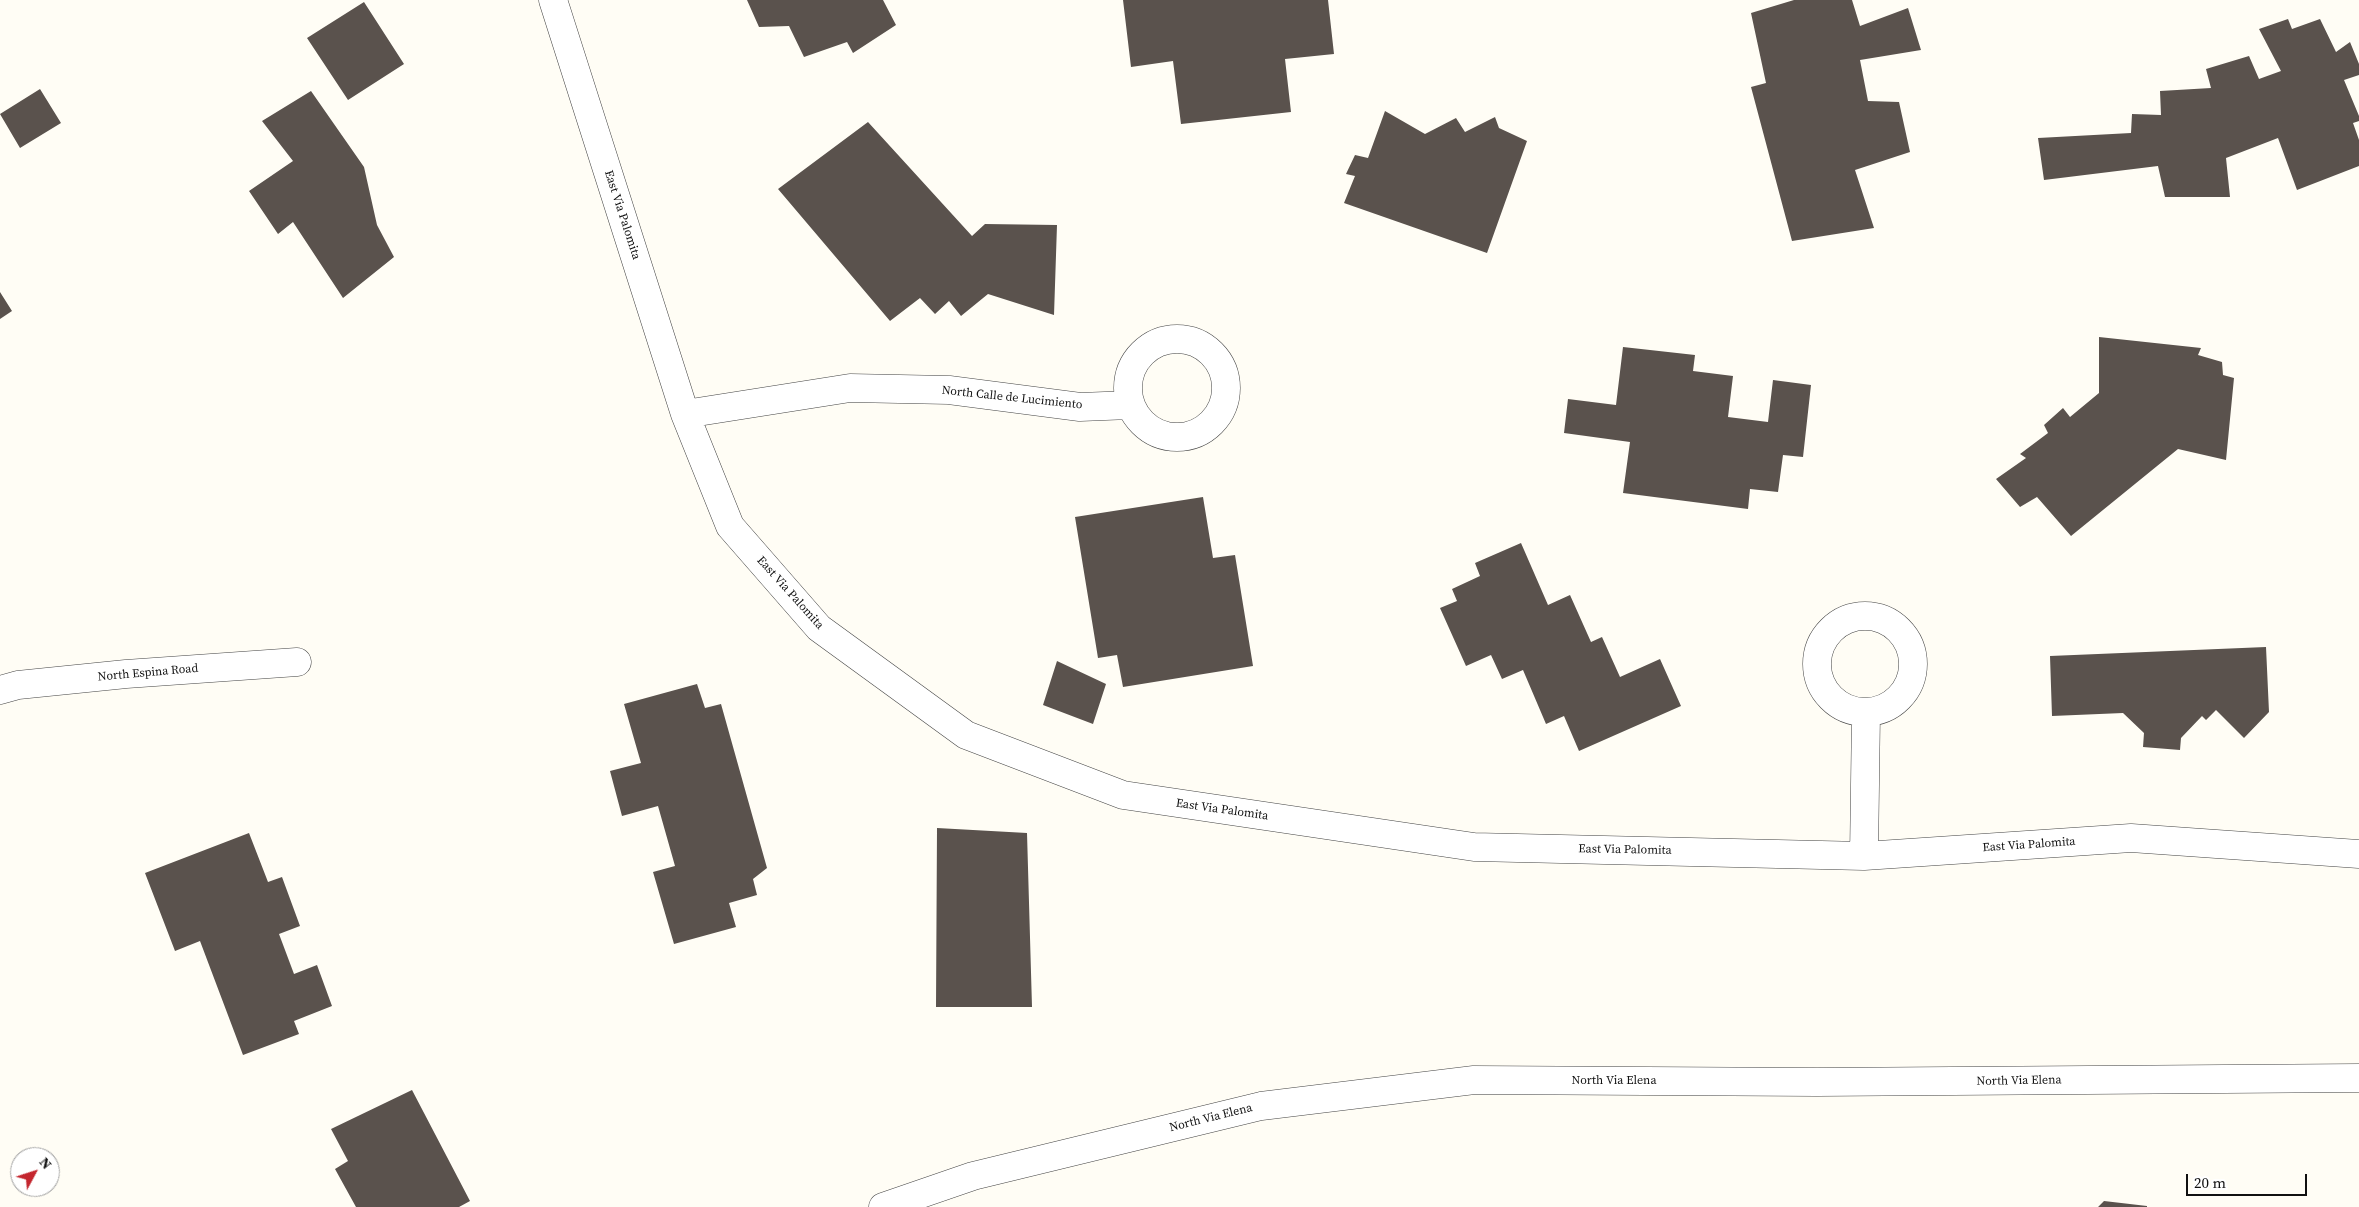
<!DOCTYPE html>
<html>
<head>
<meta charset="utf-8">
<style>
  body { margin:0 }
  #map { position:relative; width:2359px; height:1207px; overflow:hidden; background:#fffdf5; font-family:"Source Serif 4",serif }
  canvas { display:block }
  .north { position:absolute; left:10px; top:1147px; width:50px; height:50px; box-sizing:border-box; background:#fff; border:1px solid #a0a0a0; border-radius:50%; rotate:50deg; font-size:14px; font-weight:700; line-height:20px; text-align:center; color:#111 }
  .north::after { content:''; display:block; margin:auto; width:18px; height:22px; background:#c4262e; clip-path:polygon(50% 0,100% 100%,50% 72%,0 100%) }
  .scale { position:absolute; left:2186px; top:1174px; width:121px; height:22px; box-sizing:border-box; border:2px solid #111; border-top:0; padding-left:6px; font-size:15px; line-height:18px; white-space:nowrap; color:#111; -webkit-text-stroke:4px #fff; paint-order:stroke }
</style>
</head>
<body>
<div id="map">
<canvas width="2359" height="1207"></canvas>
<div class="north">N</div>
<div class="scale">20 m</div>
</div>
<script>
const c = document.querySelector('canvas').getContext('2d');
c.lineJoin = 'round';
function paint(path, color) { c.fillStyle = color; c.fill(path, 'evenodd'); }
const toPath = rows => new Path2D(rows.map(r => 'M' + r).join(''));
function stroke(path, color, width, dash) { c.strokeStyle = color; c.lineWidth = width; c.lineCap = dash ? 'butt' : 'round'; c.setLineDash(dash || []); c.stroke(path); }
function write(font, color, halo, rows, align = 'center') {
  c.font = font + ' "Source Serif 4",serif'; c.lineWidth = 5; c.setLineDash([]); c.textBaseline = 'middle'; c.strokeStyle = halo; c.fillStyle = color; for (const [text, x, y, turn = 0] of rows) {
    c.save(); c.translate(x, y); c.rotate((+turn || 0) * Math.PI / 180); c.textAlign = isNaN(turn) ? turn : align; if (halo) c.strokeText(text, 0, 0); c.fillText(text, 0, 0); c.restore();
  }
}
const building = toPath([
  [747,0,883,0,896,25,853,53,847,42,804,57,789,26,759,27],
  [1123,0,1328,0,1334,54,1285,59,1291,112,1181,124,1173,61,1131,67],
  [1794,0,1852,0,1860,26,1908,8,1921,50,1860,60,1868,101,1899,102,1910,152,1855,170,1874,228,1792,241,1751,87,1766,83,1751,13],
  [364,2,404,64,348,100,307,38],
  [2288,19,2292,29,2320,19,2336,52,2350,42,2359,64,2359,75,2344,80,2359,116,2359,121,2353,123,2359,140,2359,166,2297,190,2278,138,2226,158,2230,197,2165,197,2158,166,2044,180,2038,138,2131,133,2132,114,2161,115,2160,91,2211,88,2206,69,2249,56,2259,79,2281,71,2259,29],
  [40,89,61,123,20,148,0,114],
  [311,91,364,167,377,225,394,257,343,298,293,222,278,234,249,191,293,161,262,121],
  [1385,111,1425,134,1456,118,1465,132,1495,117,1499,128,1527,141,1487,253,1344,203,1355,176,1346,174,1355,155,1368,158],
  [868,122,972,236,985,224,1057,225,1054,315,988,294,961,316,949,301,935,314,920,298,890,321,778,189],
  [0,292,12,311,0,319],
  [2099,337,2201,348,2198,355,2222,362,2223,375,2234,378,2226,460,2178,449,2071,536,2037,497,2020,507,1996,479,2026,458,2020,454,2048,433,2044,425,2063,408,2070,417,2099,393],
  [1623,347,1695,355,1693,371,1733,376,1728,417,1768,422,1773,380,1811,385,1803,457,1783,455,1778,492,1750,489,1748,509,1623,493,1630,442,1564,433,1568,399,1616,405],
  [1203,497,1213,558,1235,555,1253,666,1123,687,1117,655,1098,658,1075,517],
  [1521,543,1548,605,1570,595,1591,642,1602,637,1620,677,1660,659,1681,706,1579,751,1564,716,1546,724,1523,670,1502,679,1491,655,1466,666,1440,608,1457,601,1452,589,1480,576,1475,563],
  [2266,647,2269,712,2244,738,2216,710,2206,720,2202,716,2181,738,2180,750,2143,747,2144,733,2123,713,2052,716,2050,656],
  [1057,661,1106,684,1093,724,1043,705],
  [697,684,705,708,721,704,767,868,753,879,757,895,729,903,736,927,674,944,653,872,675,866,658,806,622,816,610,771,641,763,624,704],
  [937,828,1027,833,1032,1007,936,1007],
  [249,833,268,882,282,877,300,926,279,934,294,974,317,965,332,1006,294,1021,299,1034,243,1055,200,941,175,951,145,873],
  [412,1090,470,1201,459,1207,356,1207,335,1169,348,1161,331,1129],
  [2104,1201,2147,1206,2147,1207,2098,1207]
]);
const street = toPath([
  [553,0,685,414,730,526,819,628,966,735,1123,795,1474,847,1864,856,2131,838,2359,854],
  '1128 388a49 49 0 1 1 98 0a49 49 0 1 1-98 0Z',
  [685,414,850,388,949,390,1080,407,1130,405],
  '1817 664a48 48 0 1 1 96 0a48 48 0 1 1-96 0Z',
  [0,690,18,685,126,674,297,662],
  [1864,856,1866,713],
  [883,1207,973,1176,1261,1106,1474,1080,1817,1082,2359,1078]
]);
const streetNames = [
  ["East Via Palomita",622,215,72],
  ["North Calle de Lucimiento",1012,398,6],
  ["East Via Palomita",790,593,48],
  ["North Espina Road",148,673,-5],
  ["East Via Palomita",1222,810,8],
  ["East Via Palomita",2029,845,-4],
  ["East Via Palomita",1625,850,1],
  ["North Via Elena",1614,1081],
  ["North Via Elena",2019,1081,-1],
  ["North Via Elena",1211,1118,-14]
];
paint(building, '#5a524d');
stroke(street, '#444', 29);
stroke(street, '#fff', 28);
write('12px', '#111', '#fff', streetNames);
</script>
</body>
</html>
